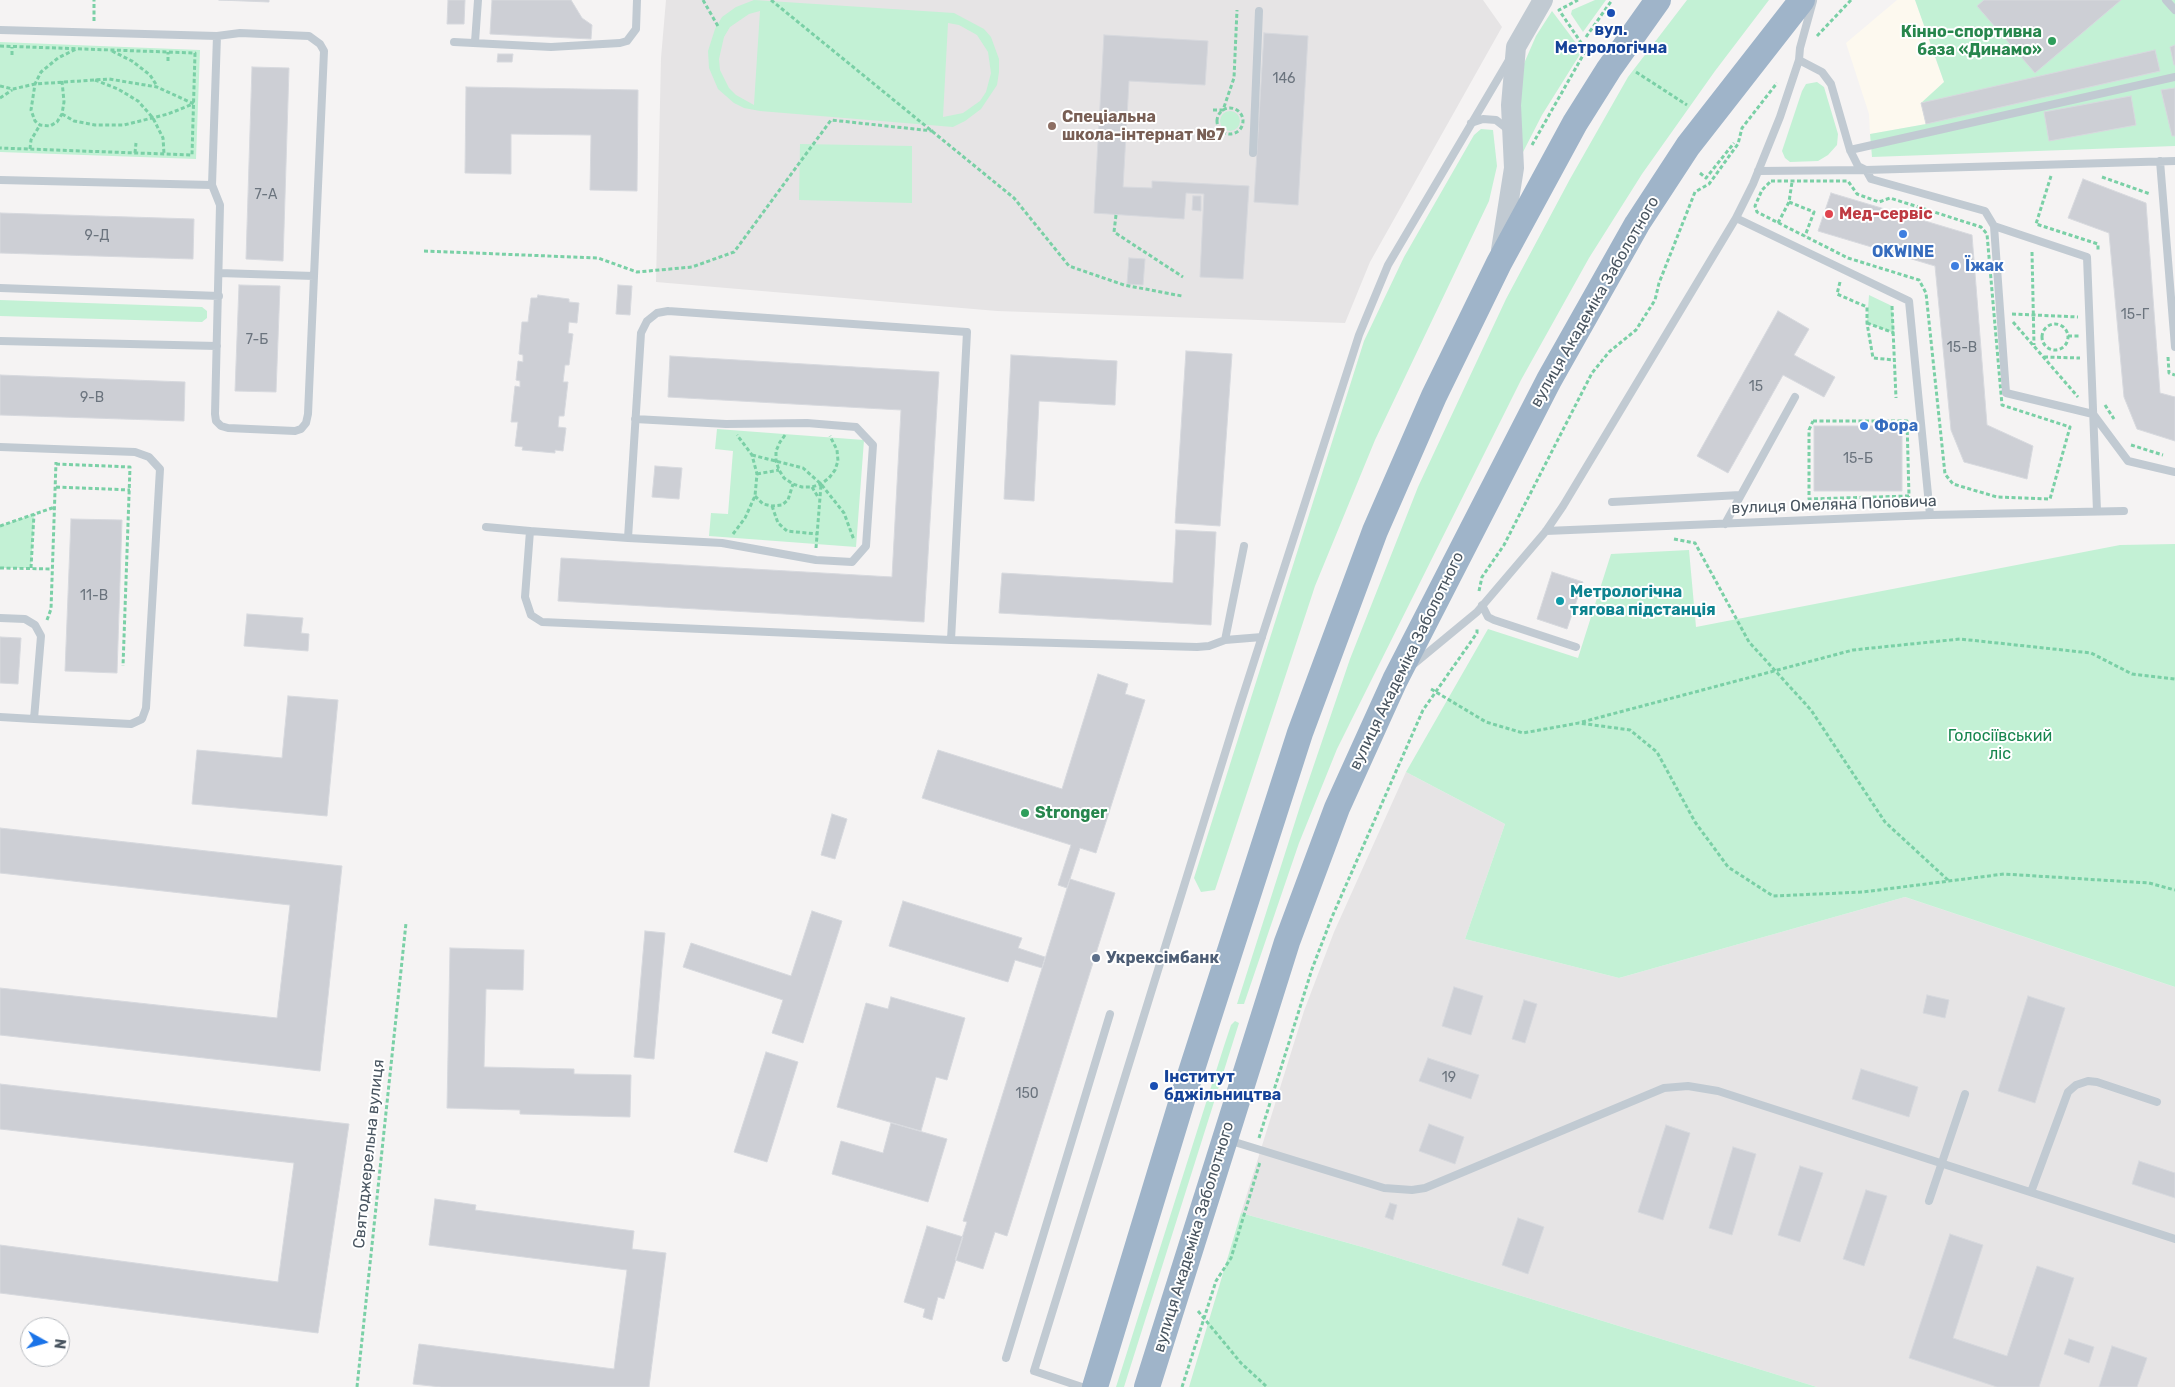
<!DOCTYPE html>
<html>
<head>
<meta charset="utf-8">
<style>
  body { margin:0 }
  #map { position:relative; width:2175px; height:1387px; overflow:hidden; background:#f5f3f3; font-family:Rubik,sans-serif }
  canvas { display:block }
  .north { position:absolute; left:20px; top:1317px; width:50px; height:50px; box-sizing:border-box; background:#fff; border:1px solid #b7bbc0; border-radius:50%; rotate:97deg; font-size:14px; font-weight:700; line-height:20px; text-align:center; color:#4a5661 }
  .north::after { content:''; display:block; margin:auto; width:18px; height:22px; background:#1a73e8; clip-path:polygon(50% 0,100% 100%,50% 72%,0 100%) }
</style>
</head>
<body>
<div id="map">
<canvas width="2175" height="1387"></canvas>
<div class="north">N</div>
</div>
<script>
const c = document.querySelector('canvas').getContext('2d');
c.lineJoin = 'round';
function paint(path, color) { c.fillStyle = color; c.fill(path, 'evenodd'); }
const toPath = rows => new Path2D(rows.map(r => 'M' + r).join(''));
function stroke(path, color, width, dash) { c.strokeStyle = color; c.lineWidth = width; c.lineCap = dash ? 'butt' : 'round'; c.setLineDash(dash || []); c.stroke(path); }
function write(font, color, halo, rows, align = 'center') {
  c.font = font + ' Rubik,sans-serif'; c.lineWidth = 4; c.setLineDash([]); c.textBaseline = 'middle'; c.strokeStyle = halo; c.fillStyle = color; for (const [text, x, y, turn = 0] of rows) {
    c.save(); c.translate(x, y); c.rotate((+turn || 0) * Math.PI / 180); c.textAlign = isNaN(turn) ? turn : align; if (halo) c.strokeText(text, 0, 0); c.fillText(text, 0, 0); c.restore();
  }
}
const commercial = toPath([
  [1897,0,1915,0,1944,82,1922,103,1926,124,1870,134,1869,114,1846,43]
]);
const education = toPath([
  [666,0,1483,0,1502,27,1370,262,1345,323,997,311,656,282,661,58],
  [1406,772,1505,824,1465,939,1619,978,1905,897,2175,987,2175,1387,1817,1387,1366,1248,1241,1213,1304,1011,1334,932]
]);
const green = toPath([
  [754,0,954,13,984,29,991,37,999,59,999,72,997,85,981,109,965,121,953,127,760,111,744,108,734,103,718,89,709,68,708,51,715,29,722,17,736,7],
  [760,11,754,104,754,105,736,95,729,88,720,70,719,59,724,37,730,27,749,14],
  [948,23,959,25,977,35,988,52,991,73,986,92,980,101,963,113,943,117],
  [1595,0,1606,0,1583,32,1571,14,1572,10],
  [1687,0,1769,0,1715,71,1642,174,1589,258,1521,380,1337,749,1299,843,1244,1004,1237,1004,1303,797,1350,659,1418,487,1506,299,1570,179,1628,77],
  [1915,0,2175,0,2175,146,1872,157,1870,134,1926,124,1921,103,1944,82],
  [1552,11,1582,51,1542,115,1522,154,1519,105,1522,68,1536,36],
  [0,42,200,50,196,159,0,152],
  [1817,82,1824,87,1838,134,1837,145,1828,155,1818,161,1790,162,1785,158,1782,151,1802,91,1806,84],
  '1220 121a10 10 0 1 1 20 0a10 10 0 1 1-20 0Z',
  [1481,129,1493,130,1497,166,1489,201,1375,440,1315,586,1215,890,1201,892,1194,878,1364,341,1404,257,1474,135],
  [800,144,912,146,912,203,799,200],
  [1869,295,1892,306,1894,333,1867,323],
  [0,300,202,307,207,311,207,318,202,322,0,316],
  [717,429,864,440,856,547,709,536,711,513,728,514,733,451,715,449],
  [34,514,31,568,0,568,0,526],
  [2175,544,2175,987,1905,897,1619,978,1465,939,1505,824,1406,772,1488,629,1578,658,1611,554,1689,550,1696,627,2120,545],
  [1235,1021,1239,1023,1124,1387,1116,1387,1224,1046,1231,1025],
  [1241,1213,1366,1248,1817,1387,1189,1387]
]);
const building = toPath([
  [219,0,269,0,269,2,219,0],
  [448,0,465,0,464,24,447,24,448,0],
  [492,0,571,0,582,18,592,25,591,39,490,34,492,0],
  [1984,0,2121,0,2035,73,1977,6,1984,0],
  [1264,33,1308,36,1298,205,1254,202,1264,33],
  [1104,35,1208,41,1205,85,1129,81,1123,187,1152,188,1152,181,1249,186,1243,279,1200,277,1204,194,1186,193,1184,219,1094,213,1104,35],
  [2175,45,2175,65,2174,65,2170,47,2175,45],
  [2155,50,2160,71,1926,124,1921,103,2155,50],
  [498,54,513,54,512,62,497,62,498,54],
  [252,67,289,68,283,261,246,259,252,67],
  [466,87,638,90,637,191,590,190,591,135,511,134,511,174,465,173,466,87],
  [2175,88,2175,136,2172,136,2161,90,2175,88],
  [2131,96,2136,125,2049,141,2044,112,2131,96],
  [2083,179,2146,203,2160,393,2175,397,2175,441,2137,429,2124,397,2109,233,2068,218,2083,179],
  [1831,193,1972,235,1987,425,2033,446,2027,479,1964,462,1951,430,1935,266,1818,231,1831,193],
  [1193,196,1201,196,1201,211,1192,210,1193,196],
  [0,213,194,219,193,259,0,253,0,213],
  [1129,258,1145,259,1143,285,1127,284,1129,258],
  [239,285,280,286,276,392,235,391,239,285],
  [618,285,632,286,630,315,616,314,618,285],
  [538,295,569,299,569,302,579,303,577,323,569,322,568,333,573,334,569,365,565,365,563,382,568,382,564,416,559,416,558,427,566,428,563,451,555,450,555,453,522,450,523,447,515,446,518,422,511,422,515,386,520,387,520,381,516,380,518,361,523,362,523,355,519,354,522,322,528,322,531,298,537,298,538,295],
  [1778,311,1809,329,1794,355,1835,377,1824,397,1783,375,1728,473,1697,456,1778,311],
  [1186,351,1232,354,1220,526,1175,523,1186,351],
  [1011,355,1117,361,1115,405,1039,401,1034,501,1004,499,1011,355],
  [670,356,939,372,924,622,558,601,561,558,892,577,901,410,668,397,670,356],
  [0,375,185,382,184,421,0,415,0,375],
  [1814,426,1902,426,1902,491,1814,491,1814,426],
  [655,466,682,468,679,499,652,497,655,466],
  [71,519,122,520,117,673,65,671,71,519],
  [1176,530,1216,532,1211,625,999,613,1002,573,1173,583,1176,530],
  [1552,572,1583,582,1567,629,1537,619,1552,572],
  [247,614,303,618,301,633,309,634,308,651,244,646,247,614],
  [0,637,21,638,18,684,0,683,0,637],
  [1098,674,1128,684,1125,694,1145,700,1096,853,1080,848,1067,888,1058,885,1071,845,922,798,938,750,1062,789,1098,674],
  [288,696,338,700,327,816,192,804,197,750,282,758,288,696],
  [832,814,847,819,835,859,821,855,832,814],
  [0,828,342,866,320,1071,0,1035,0,988,277,1018,290,905,0,873,0,828],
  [1070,879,1115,893,1007,1236,995,1232,983,1269,955,1260,967,1222,963,1221,1070,879],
  [903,901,1022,938,1018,948,1045,957,1042,968,1015,960,1008,982,889,946,903,901],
  [812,911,842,921,803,1043,772,1033,783,1000,683,967,691,943,791,976,812,911],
  [645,931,665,933,654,1059,634,1057,645,931],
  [450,948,524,950,523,990,486,989,484,1067,574,1069,574,1074,631,1075,630,1117,520,1114,520,1110,447,1108,450,948],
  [1454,987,1483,996,1471,1035,1442,1026,1454,987],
  [1927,995,1949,1000,1945,1018,1923,1013,1927,995],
  [2028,996,2065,1008,2035,1103,1998,1091,2028,996],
  [891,997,965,1018,947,1080,936,1077,921,1131,837,1107,866,1003,888,1009,891,997],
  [1524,1000,1537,1004,1525,1043,1512,1039,1524,1000],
  [766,1052,798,1062,767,1162,734,1152,766,1052],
  [1428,1058,1479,1075,1471,1099,1419,1081,1428,1058],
  [1861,1069,1918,1087,1909,1117,1852,1099,1861,1069],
  [0,1084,349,1124,318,1333,0,1293,0,1245,278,1282,294,1163,0,1129,0,1084],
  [891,1123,947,1139,928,1202,832,1174,841,1141,883,1153,891,1123],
  [1429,1124,1464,1137,1455,1164,1419,1151,1429,1124],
  [1666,1125,1690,1133,1663,1220,1638,1212,1666,1125],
  [1733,1147,1756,1154,1732,1235,1709,1228,1733,1147],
  [2139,1161,2175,1173,2175,1198,2132,1184,2139,1161],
  [1800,1166,1823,1173,1800,1242,1778,1235,1800,1166],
  [1866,1190,1887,1196,1864,1266,1843,1259,1866,1190],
  [435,1199,476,1205,475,1210,634,1231,632,1249,666,1253,649,1387,441,1387,413,1384,419,1344,614,1369,627,1270,429,1245,435,1199],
  [1390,1203,1397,1205,1393,1220,1385,1217,1390,1203],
  [1518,1218,1544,1227,1528,1274,1502,1265,1518,1218],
  [927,1226,963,1237,944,1299,938,1297,932,1320,923,1317,925,1309,904,1302,927,1226],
  [1950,1234,1983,1245,1953,1338,2007,1356,2037,1266,2074,1278,2039,1387,1997,1387,1909,1358,1950,1234],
  [2069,1339,2094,1347,2089,1363,2064,1354,2069,1339],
  [2112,1346,2147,1358,2137,1387,2099,1387,2112,1346]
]);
const path = toPath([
  [703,0,719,28],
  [771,0,1014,198,1069,266,1124,285,1182,296],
  [94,21,94,0],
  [1817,36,1851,0],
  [1586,37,1612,0],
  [0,46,195,53,192,155,0,148],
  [112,51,132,61,150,75,157,86],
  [12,55,12,47],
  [168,61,168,52],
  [1636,72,1687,105],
  [95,80,118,89,138,101,153,118,163,138,164,154],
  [62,81,64,102,62,114,57,122,50,126,40,125,35,121,31,110,35,84,41,72,58,58,76,49],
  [0,86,13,89,35,84,109,79,157,87,194,104],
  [0,98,12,90],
  '1217 121a13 13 0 1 1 26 0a13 13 0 1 1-26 0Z',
  [1213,110,1223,110,1234,78,1237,10],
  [62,114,74,121,95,125,124,125,168,114,193,104],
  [1532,145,1586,50,1559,10,1578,0],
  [30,149,31,140,40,125],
  [135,153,136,143],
  [1700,173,1706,178,1734,143],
  [2051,176,2036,224,2098,244,2098,252],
  [2102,177,2150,194],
  [1771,181,1848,181,1857,194,1879,202,1890,198,1981,227,1987,234,2002,405,2070,427,2050,499,1997,497,1953,484,1945,474,1926,293,1919,280,1848,258,1757,212,1755,206,1762,190,1771,181],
  [1789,202,1814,212,1805,236],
  [1116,215,1114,232,1183,277],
  [1778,223,1789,202,1792,182],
  [424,251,598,258,637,272,692,267,734,252,831,120,933,131],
  [2032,252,2034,345],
  [1840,282,1837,294,1867,307,1867,323,1873,358,1894,360],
  [1892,306,1896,398],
  [2012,314,2078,317],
  [2013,322,2078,397],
  [1867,323,1894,333],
  '2042 337a13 13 0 1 1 26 0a13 13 0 1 1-26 0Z',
  [2068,336,2080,336],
  [2044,357,2080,358],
  [2168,357,2169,373,2175,375],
  [2105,405,2114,419],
  [1813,421,1907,421,1909,496,1809,499,1809,430,1813,421],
  [785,435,780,442,776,451,776,461,779,470,784,478,793,484,802,487,812,487,821,484,829,478,835,470,838,461,837,450,830,436],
  [2131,445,2163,455],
  [752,455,803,468,821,484,844,513,854,540],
  [56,464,130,467,123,666],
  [757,474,779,470],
  [56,487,130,490],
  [812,487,818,497],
  [755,496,763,504,772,506,782,505,788,500,793,484],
  [772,506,778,523,787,531,817,534],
  [0,526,55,507],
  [733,534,745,518,755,496,757,474,752,455,737,435],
  [1674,539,1695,543,1749,642,1811,710,1885,822,1949,881],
  [816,548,821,485],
  [0,568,52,569],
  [31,568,34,514],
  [1479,591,1482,577,1504,545,1592,373,1609,352,1636,330,1655,300,1659,283,1695,192,1709,184,1738,144,1742,128,1777,83],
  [47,620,51,609,56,462],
  [1431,689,1486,722,1523,733,1579,723,1630,730,1657,752,1695,822,1728,867,1773,896,1863,892,2004,874,2149,883,2175,890],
  [1582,722,1853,650,1960,639,2091,653,2132,674,2175,679],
  [1259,1138,1312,969,1332,917,1423,710,1477,633,1477,627],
  [1198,1311,1241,1363,1267,1387],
  [357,1387,406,923],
  [1182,1387,1216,1281,1231,1258,1260,1162]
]);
const service = toPath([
  [2166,0,2175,10],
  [0,30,217,36,212,185,0,180],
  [217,36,240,33,309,36,320,44,324,51,314,276,219,273],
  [454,42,551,47,620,43,627,41,636,29,637,0],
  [475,42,478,0],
  [1799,60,1822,72,1831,84,1850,150,1858,166,1866,170,2175,161],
  [1471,123,1483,119,1496,120,1509,130],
  [1850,150,2175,77],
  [1253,153,1259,11],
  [2160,161,2175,347],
  [1758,171,1866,170,1871,179,1985,211,1994,226,2087,257,2097,511],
  [212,185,220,205,215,414,216,421,221,426,228,428,295,431,301,429,306,423,308,414,314,276],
  [1736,218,1909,301,1930,515],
  [1994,226,2006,393,2093,414,2128,461,2175,472],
  [0,288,219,296],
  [668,311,967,332,951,640,542,622,531,615,525,597,530,531,628,538,641,333,647,321,657,313,668,311],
  [0,341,217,346],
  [0,447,135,452,149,457,160,469,146,708,142,719,131,724,34,719,41,636,35,625,25,619,0,618],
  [1612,502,1740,495],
  [1725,524,1795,397],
  [486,527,530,531],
  [1546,531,1930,515,2124,511],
  [628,538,722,543,816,560,852,562,866,546,873,445,856,427,807,423,726,424,635,419],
  [1482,605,1488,617,1494,620,1576,647],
  [951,640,1197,647,1209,646,1225,640,1262,637],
  [1225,640,1244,546],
  [1414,664,1477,612,1546,531,1563,506,1736,218,1753,184,1780,117,1799,60,1800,48,1813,1],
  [0,717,34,719],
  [1228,1140,1384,1188,1412,1190,1425,1188,1664,1088,1688,1086,1718,1091,2175,1239],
  [2031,1192,2068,1092,2076,1085,2088,1081,2097,1082,2157,1102],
  [1929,1201,1965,1094],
  [1006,1358,1110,1014],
  [1082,1387,1034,1371,1239,708,1359,335,1388,265,1509,60]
]);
const tertiary = toPath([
  [1501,250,1514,168,1511,105,1516,47,1543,0]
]);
const trunk = toPath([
  [1095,1387,1183,1097,1300,733,1375,531,1434,396,1499,263,1575,123,1609,69,1658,0],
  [1147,1387,1287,942,1337,808,1395,680,1549,380,1637,224,1688,146,1802,0]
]);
const markers = [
  [1611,13,5,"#1a4fb4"],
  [2052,41,5,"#2e9e5b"],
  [1052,126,5,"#8d6e63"],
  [1829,214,5,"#e0444e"],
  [1903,234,5,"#3f7fe0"],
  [1955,266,5,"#3f7fe0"],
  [1864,426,5,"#3f7fe0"],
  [1560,601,5,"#0f9aa8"],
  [1025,813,5,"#2e9e5b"],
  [1096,958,5,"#5c6f8a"],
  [1154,1086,5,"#1a4fb4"]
];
const numberNames = [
  ["146",1284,79],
  ["7-А",266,195],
  ["9-Д",97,236],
  ["15-Г",2135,315],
  ["7-Б",257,340],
  ["15-В",1962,348],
  ["15",1756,387],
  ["9-В",92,398],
  ["15-Б",1858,459],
  ["11-В",94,596],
  ["19",1449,1078],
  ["150",1027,1094]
];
const transitNames = [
  ["вул.",1611,30],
  ["Метрологічна",1611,48],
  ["Інститут",1164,1077,"left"],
  ["бджільництва",1164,1095,"left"]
];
const leisureNames = [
  ["Кінно-спортивна",2042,32],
  ["база «Динамо»",2042,50],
  ["Stronger",1035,813,"left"]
];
const educationNames = [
  ["Спеціальна",1062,117],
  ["школа-інтернат №7",1062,135]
];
const healthNames = [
  ["Мед-сервіс",1839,214]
];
const shopNames = [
  ["OKWINE",1903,252,"center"],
  ["Їжак",1965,266],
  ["Фора",1874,426]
];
const streetNames = [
  ["вулиця Академіка Заболотного",1595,302,-60],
  ["вулиця Омеляна Поповича",1834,505,-2],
  ["вулиця Академіка Заболотного",1407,661,-64],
  ["Святоджерельна вулиця",369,1154,-84],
  ["вулиця Академіка Заболотного",1194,1237,-73]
];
const cultureNames = [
  ["Метрологічна",1570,592],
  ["тягова підстанція",1570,610]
];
const parkNames = [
  ["Голосіївський",2000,736],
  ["ліс",2000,754]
];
const serviceNames = [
  ["Укрексімбанк",1106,958]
];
paint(commercial, '#fdf9ef');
paint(education, '#e6e4e5');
paint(green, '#c3f1d5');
paint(building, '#cdcfd5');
stroke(building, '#d7d9de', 1);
stroke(path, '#7ad0a6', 3, [4, 2.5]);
stroke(service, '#c1cad2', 8);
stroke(tertiary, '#c1cad2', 20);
stroke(trunk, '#9fb4c9', 26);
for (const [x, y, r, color] of markers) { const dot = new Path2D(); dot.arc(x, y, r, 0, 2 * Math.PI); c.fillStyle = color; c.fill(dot); stroke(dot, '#fff', 2); }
write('14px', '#6b747e', null, numberNames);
write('bold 16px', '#164399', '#fff', transitNames);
write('bold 16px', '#27864d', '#fff', leisureNames, 'right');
write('bold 16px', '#785e54', '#fff', educationNames, 'left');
write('bold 16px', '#be3a42', '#fff', healthNames, 'left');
write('bold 16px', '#366cbe', '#fff', shopNames, 'left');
write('16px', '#4a5661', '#fff', streetNames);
write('bold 16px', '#0d838f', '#fff', cultureNames, 'left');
write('16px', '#17864f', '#fff', parkNames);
write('bold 16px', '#4e5e75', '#fff', serviceNames, 'left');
</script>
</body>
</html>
